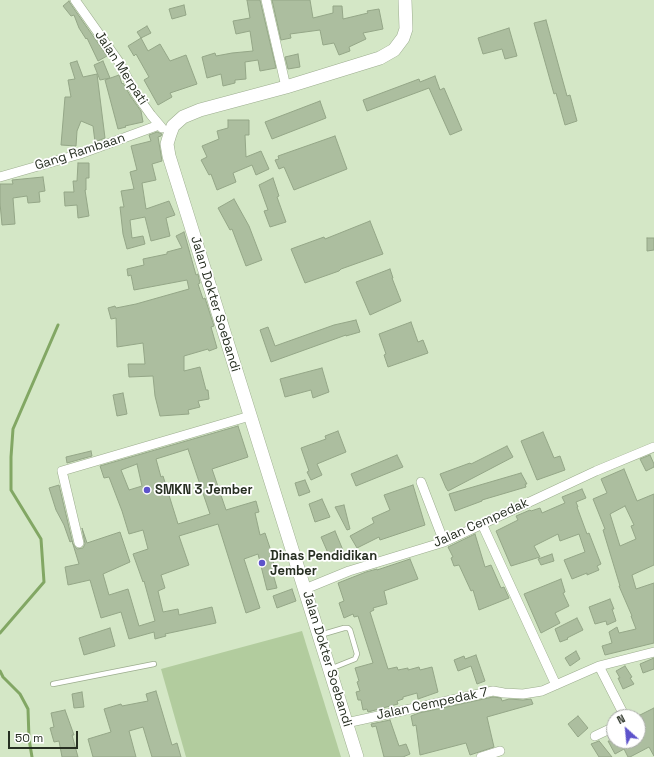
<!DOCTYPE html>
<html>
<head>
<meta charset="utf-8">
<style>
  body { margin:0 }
  #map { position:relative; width:654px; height:757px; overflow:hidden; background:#d4e7c6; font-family:"Space Grotesk",sans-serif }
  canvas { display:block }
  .north { position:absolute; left:606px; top:709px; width:40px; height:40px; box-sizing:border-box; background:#fff; border:1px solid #a9aca7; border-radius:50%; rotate:333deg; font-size:11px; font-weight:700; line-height:16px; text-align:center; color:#272f22 }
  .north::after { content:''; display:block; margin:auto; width:14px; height:18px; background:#5d53cb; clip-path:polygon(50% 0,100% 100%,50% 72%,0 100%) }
  .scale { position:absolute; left:8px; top:731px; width:70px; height:18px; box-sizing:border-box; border:2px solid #272f22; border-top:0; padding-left:5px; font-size:12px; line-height:14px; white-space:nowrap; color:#272f22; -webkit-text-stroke:3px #fff; paint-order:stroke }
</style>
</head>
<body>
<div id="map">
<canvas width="654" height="757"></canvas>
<div class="north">N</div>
<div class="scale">50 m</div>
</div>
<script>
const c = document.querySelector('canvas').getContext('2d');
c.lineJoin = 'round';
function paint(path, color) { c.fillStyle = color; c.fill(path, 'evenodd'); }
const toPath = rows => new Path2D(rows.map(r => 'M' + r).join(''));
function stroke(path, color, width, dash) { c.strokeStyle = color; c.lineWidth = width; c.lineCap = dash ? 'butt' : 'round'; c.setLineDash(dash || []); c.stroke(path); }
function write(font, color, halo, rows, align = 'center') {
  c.font = font + ' "Space Grotesk",sans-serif'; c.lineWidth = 3.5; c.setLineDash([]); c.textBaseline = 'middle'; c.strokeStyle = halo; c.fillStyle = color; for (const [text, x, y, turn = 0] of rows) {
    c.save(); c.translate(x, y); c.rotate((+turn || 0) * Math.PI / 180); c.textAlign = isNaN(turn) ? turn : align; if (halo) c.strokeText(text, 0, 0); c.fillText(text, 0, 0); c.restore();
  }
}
const green = toPath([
  [302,631,341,757,186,757,161,669]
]);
const stream = toPath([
  [0,633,44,582,41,539,11,490,11,457,13,429,58,325],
  [0,671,3,677,20,694,28,709,29,739,32,757]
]);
const building = toPath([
  [247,0,260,0,276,68,260,71,258,60,245,62,246,79,235,80,235,83,223,86,221,74,207,78,202,57,215,53,216,56,232,53,253,51,250,31,236,34,233,21,250,18,247,0],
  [272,0,310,0,313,18,333,13,333,6,342,6,343,19,368,13,367,11,379,9,383,29,363,33,366,39,349,47,350,51,339,55,334,43,323,45,320,30,290,34,291,38,281,40,272,0],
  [69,1,70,3,107,56,98,61,87,38,86,39,79,28,74,15,71,16,63,6,69,1],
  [184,5,186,15,172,19,169,9,184,5],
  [546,20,567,96,570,95,577,121,565,125,556,93,554,94,534,23,546,20],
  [147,26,151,33,141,38,137,32,147,26],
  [509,28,517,56,505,59,502,49,483,54,478,38,509,28],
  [141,38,148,51,160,44,170,61,186,55,197,84,170,93,172,97,158,105,144,80,149,77,136,54,134,56,128,46,141,38],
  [298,54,300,67,288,69,285,57,298,54],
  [77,61,83,77,97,74,105,138,95,142,93,126,81,121,77,131,76,146,61,145,65,97,71,97,68,80,75,79,70,63,77,61],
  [103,61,110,78,100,80,94,65,103,61],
  [119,75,122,84,123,83,131,97,141,111,143,122,125,126,126,127,118,129,105,80,119,75],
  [435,76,440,90,444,88,462,130,450,135,429,88,367,111,363,100,419,79,420,82,435,76],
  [320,101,326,118,272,139,265,122,320,101],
  [228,120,249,120,249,135,245,135,246,157,261,151,269,169,256,175,252,165,233,173,236,182,217,190,211,174,209,175,201,160,207,157,202,146,219,139,217,131,228,128,228,120],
  [157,132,162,134,161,136,158,137,162,161,152,164,156,180,142,183,146,209,169,201,175,215,166,218,170,236,151,241,145,217,130,220,132,238,143,236,145,244,127,249,123,234,120,207,124,207,121,191,134,189,130,172,137,170,131,146,151,141,149,135,157,132],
  [335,136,347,169,294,190,284,167,279,169,275,160,279,159,278,156,335,136],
  [78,163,89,163,89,178,86,178,86,190,85,190,89,216,78,218,77,205,65,206,64,192,74,192,73,181,77,181,78,163],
  [43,177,45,191,39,192,40,202,28,203,27,196,13,198,15,224,2,225,0,203,0,184,13,184,12,180,43,177],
  [273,178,279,196,277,197,286,222,270,227,264,211,268,210,259,185,273,178],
  [234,199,249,226,262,260,246,266,232,229,230,230,218,208,234,199],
  [370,221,383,254,341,269,339,271,305,283,291,249,324,237,325,239,370,221],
  [184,232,196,275,198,274,200,283,198,284,203,299,205,298,214,326,211,327,217,348,209,351,208,349,184,356,184,371,200,367,206,390,208,390,209,399,198,401,200,407,188,410,189,414,160,416,155,396,153,376,129,377,128,364,145,364,143,343,117,347,116,318,111,319,108,308,115,306,116,308,136,304,189,289,187,280,134,290,131,275,128,276,127,269,144,265,143,259,167,254,167,252,182,248,176,236,184,232],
  [647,238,654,238,654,250,647,251,647,238],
  [390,269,393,278,392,278,401,301,370,315,356,282,390,269],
  [356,320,360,332,346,336,346,335,271,362,260,330,268,327,275,346,334,325,356,320],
  [411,322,418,342,423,340,428,353,388,367,384,355,386,354,379,334,411,322],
  [322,368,329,392,313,398,311,390,285,397,280,379,322,368],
  [123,393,127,414,117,416,113,395,123,393],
  [238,426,248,457,212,469,226,510,256,501,259,512,255,513,260,535,265,533,270,548,276,573,273,574,277,588,267,590,258,554,244,559,260,608,246,613,218,524,179,536,189,565,161,575,165,588,158,591,163,612,178,609,179,615,212,607,216,623,165,634,166,636,155,639,154,632,129,639,121,612,101,618,90,580,68,585,65,567,79,564,72,541,70,542,64,525,56,510,49,488,59,485,73,544,77,549,83,548,85,544,82,528,87,543,120,532,130,562,103,574,109,595,128,589,139,626,155,621,144,581,143,582,133,554,148,549,143,530,129,534,122,511,109,477,104,478,100,466,238,426],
  [188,449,210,514,178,524,163,476,161,477,156,459,188,449],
  [137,464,142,486,129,490,121,470,137,464],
  [338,431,346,452,317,464,322,475,311,480,307,472,309,471,301,448,326,439,325,436,338,431],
  [543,432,554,458,560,456,565,470,537,480,521,441,543,432],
  [507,446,513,457,448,491,446,488,440,474,470,463,471,464,507,446],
  [91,451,92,456,67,463,66,457,91,451],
  [397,455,403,467,356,486,351,474,397,455],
  [650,455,654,464,654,467,646,471,640,459,650,455],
  [624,469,637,501,654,494,654,565,632,575,636,589,654,583,654,643,605,655,602,646,612,643,609,632,617,627,619,633,636,629,631,616,632,616,619,586,620,586,603,530,605,529,593,499,607,493,601,479,624,469],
  [625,506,634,525,631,526,636,539,620,546,610,514,625,506],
  [521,473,527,484,525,484,526,487,482,500,482,501,455,511,449,494,521,473],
  [305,480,310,492,299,496,295,483,305,480],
  [413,485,425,525,380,540,379,537,357,548,350,536,374,523,372,518,390,510,384,495,413,485],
  [582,489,586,498,576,502,578,507,577,507,587,534,589,533,601,564,597,566,599,570,587,575,587,573,572,579,564,560,585,552,579,534,560,541,558,534,534,546,540,557,511,566,496,531,518,520,516,516,530,510,531,511,540,508,542,513,565,503,562,497,582,489],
  [322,499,330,517,315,522,309,504,322,499],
  [344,505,350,529,347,530,335,507,344,505],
  [335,531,345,555,331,560,321,537,335,531],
  [475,534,485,567,491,565,501,588,504,587,509,598,479,610,473,590,471,591,459,565,454,566,451,558,453,557,448,547,475,534],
  [552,554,554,561,541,565,538,559,552,554],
  [410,559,418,579,384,591,387,604,373,608,374,610,370,612,388,669,397,667,398,670,408,668,408,670,419,667,420,670,432,667,438,692,418,699,417,693,403,697,403,699,397,701,398,704,368,712,367,709,363,710,361,700,358,700,356,692,360,691,357,682,359,681,355,668,373,663,358,616,354,617,353,614,344,618,339,603,344,601,338,583,366,572,377,569,377,570,410,559],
  [561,579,565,592,563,593,569,606,555,613,560,623,541,633,524,594,561,579],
  [292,589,296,601,277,608,273,596,292,589],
  [610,599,614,609,612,609,616,621,607,625,606,621,595,624,589,607,610,599],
  [577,618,583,630,567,638,568,639,560,642,555,629,577,618],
  [110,628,115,646,84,655,79,638,110,628],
  [576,651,580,659,570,666,565,658,576,651],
  [476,655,485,681,477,684,471,666,458,671,454,660,464,656,465,659,476,655],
  [654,658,654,669,643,673,640,664,654,658],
  [625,666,632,677,630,678,634,684,623,689,618,678,620,678,616,671,625,666],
  [156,691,172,745,177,743,181,757,152,757,143,727,129,731,136,757,93,757,88,739,111,732,104,709,121,704,122,706,148,701,146,694,156,691],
  [82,692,84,707,74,708,72,694,82,692],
  [493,697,501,698,502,701,509,699,523,700,531,699,533,704,487,717,494,747,470,755,466,743,420,755,416,725,413,726,411,716,419,713,493,697],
  [654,708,654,756,649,747,630,757,628,757,624,749,615,754,608,741,638,741,638,738,644,734,638,722,638,717,636,717,654,708],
  [65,710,74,735,72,735,78,757,62,757,59,741,54,742,50,728,54,727,51,713,65,710],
  [578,716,588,728,578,737,568,724,578,716],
  [390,720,399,746,406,744,410,754,403,757,384,757,376,726,372,727,371,724,390,720],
  [599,741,600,742,612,757,599,757,591,744,599,741]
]);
const service = toPath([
  [320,635,344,628,348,628,350,630,357,654,355,659,330,669],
  [53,684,154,664]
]);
const minor = toPath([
  [75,0,119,62,136,94,151,115,162,128],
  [266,0,286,87],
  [0,177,80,154,159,125],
  [421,482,444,542],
  [482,524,556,685],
  [79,543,62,471,250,416],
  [305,589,349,571,444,542,596,471,654,447],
  [599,666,625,717],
  [346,723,493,691,504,693,523,694,542,691,599,666,654,652],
  [595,736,614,727],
  [481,757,500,751]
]);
const secondary = toPath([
  [357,757,169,156,167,144,170,134,173,126,183,117,200,110,286,87,380,58,394,50,403,38,406,29,405,0]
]);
const markers = [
  [147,490,4,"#5d53cb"],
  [262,563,4,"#5d53cb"]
];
const streetNames = [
  ["Jalan Merpati",121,68,57],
  ["Gang Rambaan",80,152,-18],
  ["Jalan Dokter Soebandi",215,304,73],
  ["Jalan Cempedak",481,523,-24],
  ["Jalan Dokter Soebandi",327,659,73],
  ["Jalan Cempedak 7",432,704,-12]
];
const poiNames = [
  ["SMKN 3 Jember",155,490],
  ["Dinas Pendidikan",270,556],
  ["Jember",270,571]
];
paint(green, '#b2cc9e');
stroke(stream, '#82a764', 3);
paint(building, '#acbe9f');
stroke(building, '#94a687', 1);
stroke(service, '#9cad8e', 6);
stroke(minor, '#9cad8e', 10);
stroke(secondary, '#9cad8e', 14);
stroke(service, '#fff', 4.5);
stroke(minor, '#fff', 9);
stroke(secondary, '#fff', 13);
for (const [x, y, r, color] of markers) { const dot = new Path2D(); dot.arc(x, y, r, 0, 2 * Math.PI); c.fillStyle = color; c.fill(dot); stroke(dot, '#fff', 1.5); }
write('13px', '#272f22', '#fff', streetNames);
write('bold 13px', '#272f22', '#fff', poiNames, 'left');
</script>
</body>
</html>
